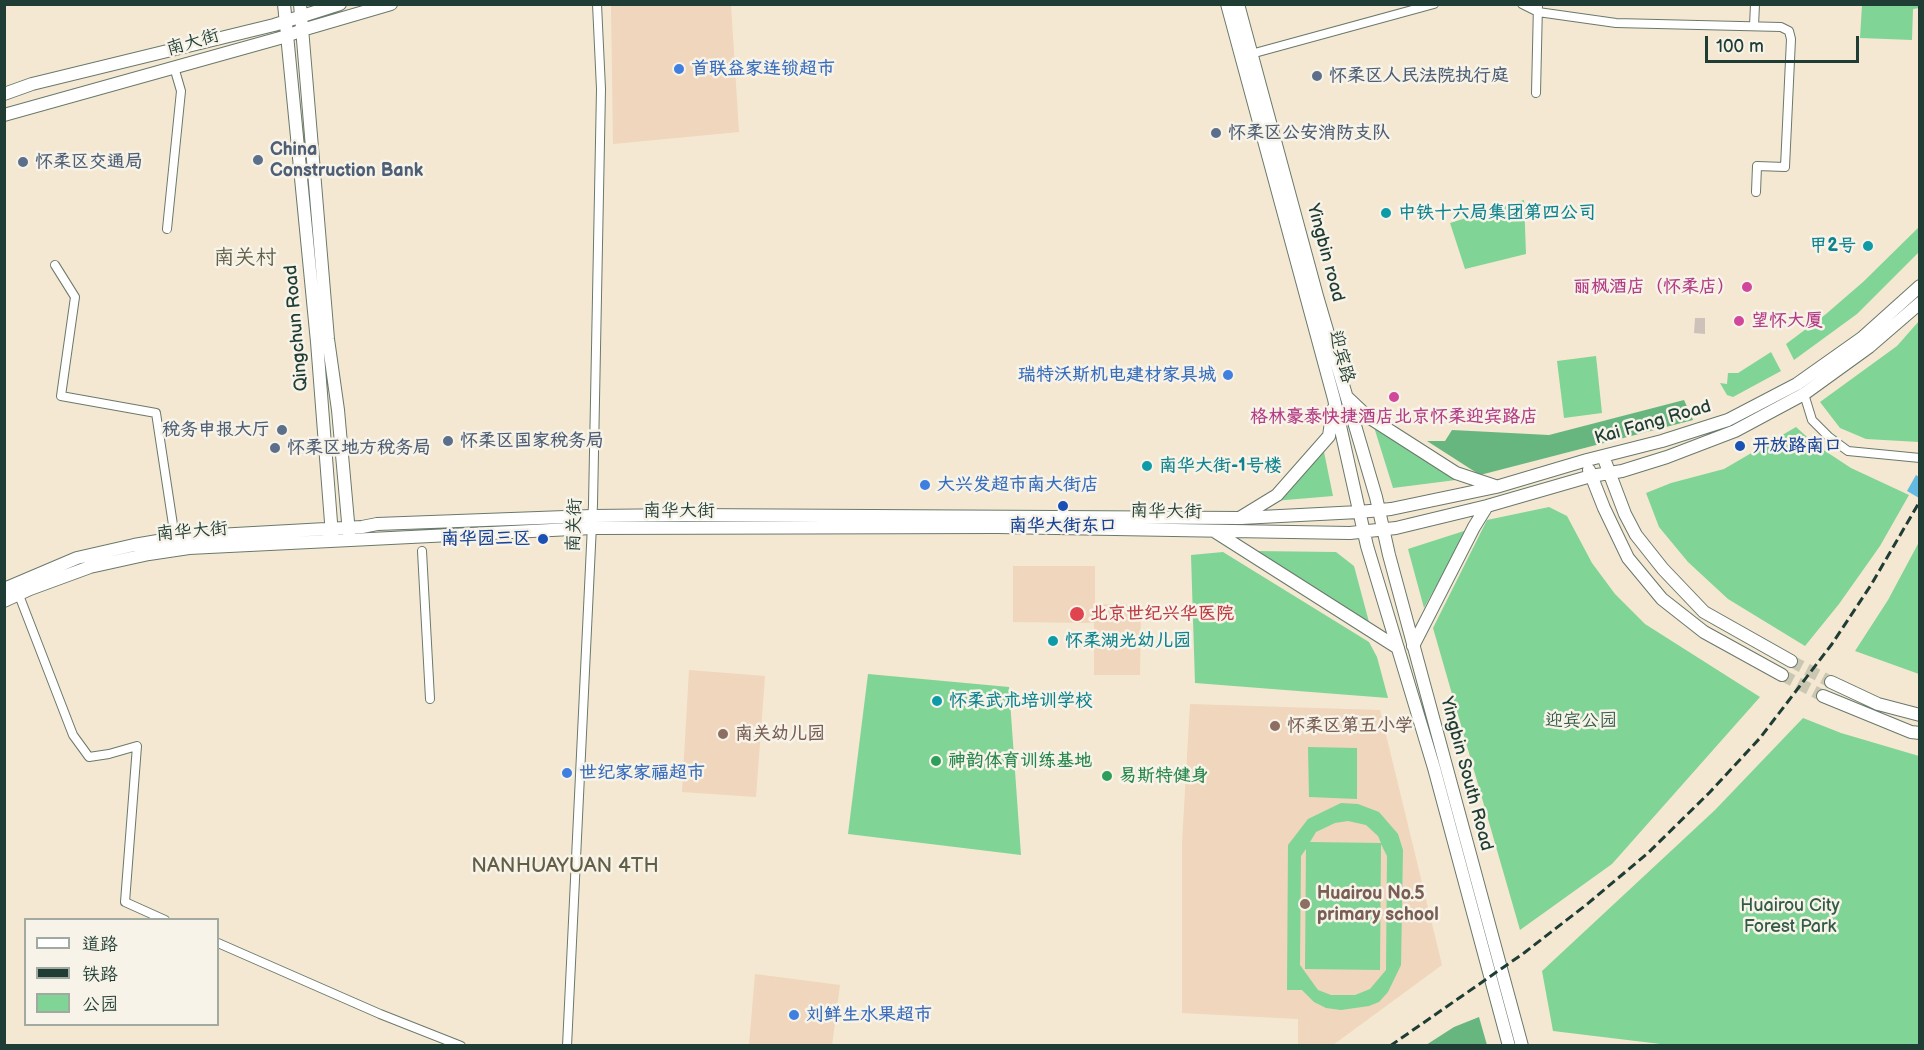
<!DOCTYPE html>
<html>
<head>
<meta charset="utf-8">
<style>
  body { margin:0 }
  #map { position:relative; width:1924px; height:1050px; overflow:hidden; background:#f4e8d2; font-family:"Balsamiq Sans","LXGW WenKai TC",sans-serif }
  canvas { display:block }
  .frame { position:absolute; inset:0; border:6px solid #1f3d34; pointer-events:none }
  .legend { position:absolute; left:24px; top:918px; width:195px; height:108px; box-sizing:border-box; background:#f7f3e8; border:2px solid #a1aaa0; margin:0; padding:8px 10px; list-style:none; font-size:18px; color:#1f3d34 }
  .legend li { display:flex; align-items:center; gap:12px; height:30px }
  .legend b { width:30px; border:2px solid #a1aaa0 }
  .scale { position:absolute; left:1705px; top:36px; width:154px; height:27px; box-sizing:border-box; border:3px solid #1f3d34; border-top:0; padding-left:8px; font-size:18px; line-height:21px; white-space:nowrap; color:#1f3d34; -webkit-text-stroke:4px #f7f3e8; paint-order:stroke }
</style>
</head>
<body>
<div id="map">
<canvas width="1924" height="1050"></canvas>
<div class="frame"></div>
<ul class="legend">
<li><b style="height:8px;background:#fff"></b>道路</li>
<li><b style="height:8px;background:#1f3d34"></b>铁路</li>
<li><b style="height:16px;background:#80d496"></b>公园</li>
</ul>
<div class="scale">100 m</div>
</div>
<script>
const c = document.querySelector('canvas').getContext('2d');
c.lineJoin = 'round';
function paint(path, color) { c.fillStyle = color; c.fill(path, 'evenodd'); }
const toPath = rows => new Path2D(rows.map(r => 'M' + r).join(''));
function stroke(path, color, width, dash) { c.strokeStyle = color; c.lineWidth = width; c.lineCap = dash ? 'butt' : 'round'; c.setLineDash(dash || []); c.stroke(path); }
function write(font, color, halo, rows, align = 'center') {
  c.font = font + ' "Balsamiq Sans","LXGW WenKai TC",sans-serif'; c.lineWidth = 5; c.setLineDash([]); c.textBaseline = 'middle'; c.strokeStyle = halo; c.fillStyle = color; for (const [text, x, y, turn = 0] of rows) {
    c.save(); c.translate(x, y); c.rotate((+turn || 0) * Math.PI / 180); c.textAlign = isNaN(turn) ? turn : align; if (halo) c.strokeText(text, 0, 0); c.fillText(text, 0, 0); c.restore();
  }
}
const built = toPath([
  [611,5,731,5,739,132,613,144],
  [1013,566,1095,566,1095,604,1141,605,1140,675,1094,675,1094,623,1013,622],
  [689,670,765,676,756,797,682,792],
  [1190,704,1380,710,1442,965,1333,1045,1298,1045,1298,1019,1182,1013,1182,843],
  [755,974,840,985,832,1045,749,1045]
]);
const industrial = toPath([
  [1695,318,1705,318,1705,334,1694,333]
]);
const green = toPath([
  [1862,5,1919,5,1919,8,1913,9,1912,40,1860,38],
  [1524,200,1526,254,1465,269,1450,223],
  [1919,227,1919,252,1857,314,1794,360,1786,344,1826,314,1863,282],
  [1919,321,1919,442,1866,439,1840,428,1820,402,1897,346],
  [1771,352,1781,371,1733,397,1727,395,1720,383,1727,384,1728,373,1738,373],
  [1596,356,1602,413,1564,418,1557,361],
  [1374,427,1456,480,1393,488],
  [1796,427,1816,445,1851,468,1909,495,1880,546,1839,604,1805,646,1728,599,1688,562,1659,527,1646,493,1671,483,1724,469],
  [1323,447,1333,496,1274,501],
  [1549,507,1567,516,1592,563,1615,594,1645,624,1760,697,1612,864,1520,930,1433,628,1487,520],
  [1467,530,1424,608,1408,549],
  [1919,542,1920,674,1919,674,1855,651,1888,600],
  [1254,551,1336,552,1354,566,1369,622],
  [1223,552,1369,642,1377,657,1388,698,1195,683,1191,555],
  [868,674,1009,687,1021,855,848,834],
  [1803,718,1841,733,1919,756,1919,1045,1677,1046,1553,1031,1542,971,1715,810],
  [1308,747,1357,748,1357,799,1309,797],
  [1341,803,1358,804,1379,812,1398,834,1403,850,1401,965,1388,992,1379,1002,1369,1006,1341,1010,1326,1008,1314,1002,1302,990,1287,990,1288,845,1308,819],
  [1348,821,1366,825,1378,836,1381,843,1310,842,1316,832,1335,823],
  [1381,844,1387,856,1386,970,1370,989,1355,995,1331,995,1318,990,1300,965,1301,856,1306,849,1305,969,1380,970]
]);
const forest = toPath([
  [1684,400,1693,420,1480,475,1427,441,1445,441,1452,430,1549,435],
  [1479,1017,1487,1045,1426,1045,1454,1027]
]);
const water = toPath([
  [1916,475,1919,477,1919,498,1907,491]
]);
const secondaryTunnel = toPath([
  [1791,661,1831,682],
  [1782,675,1823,696]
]);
const minor = toPath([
  [1522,4,1538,12,1616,23,1781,27,1789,31,1791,39,1785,167,1757,166,1756,192],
  [1754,26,1755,4],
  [1251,54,1434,4],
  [1536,93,1538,4],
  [167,229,181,91,174,67],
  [55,265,75,297,61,396,156,413,175,538],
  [1804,394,1812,420,1829,437,1848,451,1920,458],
  [422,551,430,699],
  [17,590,73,735,89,757,109,754,137,746,125,902,165,920],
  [218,943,380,1014,461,1046],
  [567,1046,593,504,601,89,597,4]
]);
const secondary = toPath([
  [284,4,317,342,332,535],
  [300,4,328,339,338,410,349,533],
  [1227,4,1334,399,1367,546,1434,768,1509,1046],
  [1238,4,1317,296,1376,497,1389,555,1522,1046],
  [4,94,32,84,274,25,340,4],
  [4,115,287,36,302,30,391,4],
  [1347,397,1367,416,1456,473,1495,486],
  [1603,456,1625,514,1636,535,1663,569,1704,612,1791,661],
  [1589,470,1604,508,1628,558,1662,599,1704,632,1782,675],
  [1241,517,1277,495,1329,436,1333,409],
  [1214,531,1398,648],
  [4,589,77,558,134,545,181,537,362,527,377,524,592,516,686,515,1241,518,1359,512,1391,509,1496,487,1587,460,1662,441,1728,420,1797,384,1862,338,1920,286],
  [4,601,30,589,90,567,149,554,189,548,592,528,997,527,1350,533,1396,528,1487,506,1591,476,1622,471,1667,457,1735,431,1804,394,1869,347,1920,303],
  [1413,646,1474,527,1487,506],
  [1831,682,1878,704,1920,715],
  [1823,696,1911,732,1920,733]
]);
const rail = toPath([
  [1390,1046,1524,953,1586,905,1648,853,1710,792,1760,738,1832,644,1871,585,1920,501]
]);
const markers = [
  [679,69,6,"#3f7fe0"],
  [1317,76,6,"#5c6f8a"],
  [1216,133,6,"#5c6f8a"],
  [258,160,6,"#5c6f8a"],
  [23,162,6,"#5c6f8a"],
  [1386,213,6,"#0f9aa8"],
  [1868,246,6,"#0f9aa8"],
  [1747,287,6,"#d1479c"],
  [1739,321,6,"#d1479c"],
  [1228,375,6,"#3f7fe0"],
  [1394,397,6,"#d1479c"],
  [282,430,6,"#5c6f8a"],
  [448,441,6,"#5c6f8a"],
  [1740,446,6,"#1a4fb4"],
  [275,448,6,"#5c6f8a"],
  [1147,466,6,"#0f9aa8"],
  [925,485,6,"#3f7fe0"],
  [1063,506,6,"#1a4fb4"],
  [543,539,6,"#1a4fb4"],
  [1077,614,8,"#e0444e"],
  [1053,641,6,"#0f9aa8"],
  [937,701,6,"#0f9aa8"],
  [1275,726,6,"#8d6e63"],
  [723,734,6,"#8d6e63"],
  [936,761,6,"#2e9e5b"],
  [567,773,6,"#3f7fe0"],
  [1107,776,6,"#2e9e5b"],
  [1305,904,6,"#8d6e63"],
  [794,1015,6,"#3f7fe0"]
];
const streetNames = [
  ["南大街",193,43,-16],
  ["Yingbin road",1325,253,75],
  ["Qingchun Road",297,328,-95],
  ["迎宾路",1341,357,75],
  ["Kai Fang Road",1653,423,-16],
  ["南华大街",679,511],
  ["南华大街",1166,512,1],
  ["南关街",575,525,-88],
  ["南华大街",192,532,-5],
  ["Yingbin South Road",1466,774,75]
];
const shopNames = [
  ["首联益家连锁超市",691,69],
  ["瑞特沃斯机电建材家具城",1216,375,"right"],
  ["大兴发超市南大街店",937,485],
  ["世纪家家福超市",579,773],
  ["刘鲜生水果超市",806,1015]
];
const serviceNames = [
  ["怀柔区人民法院执行庭",1329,76],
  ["怀柔区公安消防支队",1228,133],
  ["China",270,150],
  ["Construction Bank",270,171],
  ["怀柔区交通局",35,162],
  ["税务申报大厅",270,430,"right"],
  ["怀柔区国家税务局",460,441],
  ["怀柔区地方税务局",287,448]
];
const cultureNames = [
  ["中铁十六局集团第四公司",1398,213],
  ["甲2号",1856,246,"right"],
  ["南华大街-1号楼",1159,466],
  ["怀柔湖光幼儿园",1065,641],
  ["怀柔武术培训学校",949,701]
];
const hotelNames = [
  ["丽枫酒店（怀柔店）",1735,287],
  ["望怀大厦",1751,321,"left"],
  ["格林豪泰快捷酒店北京怀柔迎宾路店",1394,417,"center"]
];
const transitNames = [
  ["开放路南口",1752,446],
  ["南华大街东口",1063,526,"center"],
  ["南华园三区",531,539,"right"]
];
const healthNames = [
  ["北京世纪兴华医院",1090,614]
];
const parkNames = [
  ["迎宾公园",1581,721],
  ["Huairou City",1790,906],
  ["Forest Park",1790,927]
];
const educationNames = [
  ["怀柔区第五小学",1287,726],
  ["南关幼儿园",735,734],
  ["Huairou No.5",1317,894],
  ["primary school",1317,915]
];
const leisureNames = [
  ["神韵体育训练基地",948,761],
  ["易斯特健身",1119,776]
];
const quarterNames = [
  ["南关村",245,259],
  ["NANHUAYUAN 4TH",565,867]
];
paint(built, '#efd6bc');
paint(industrial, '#cdc2b9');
paint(green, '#80d496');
paint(forest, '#68b67f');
paint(water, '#64b9e0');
stroke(secondaryTunnel, '#c9c6b2', 12, [12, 6]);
stroke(minor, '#6a796b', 10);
stroke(secondary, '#6a796b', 14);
stroke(minor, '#fff', 8);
stroke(secondary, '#fff', 12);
stroke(rail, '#1f3d34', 3, [9, 4.5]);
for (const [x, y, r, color] of markers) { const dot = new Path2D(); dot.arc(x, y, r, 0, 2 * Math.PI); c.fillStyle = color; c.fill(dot); stroke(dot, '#f7f3e8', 2); }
write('18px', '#1f3d34', '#f7f3e8', streetNames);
write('bold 18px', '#366cbe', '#f7f3e8', shopNames, 'left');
write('bold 18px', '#4e5e75', '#f7f3e8', serviceNames, 'left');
write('bold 18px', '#0d838f', '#f7f3e8', cultureNames, 'left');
write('bold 18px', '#b23c85', '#f7f3e8', hotelNames, 'right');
write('bold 18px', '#164399', '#f7f3e8', transitNames, 'left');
write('bold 18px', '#be3a42', '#f7f3e8', healthNames, 'left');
write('18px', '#325b48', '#f7f3e8', parkNames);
write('bold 18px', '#785e54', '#f7f3e8', educationNames, 'left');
write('bold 18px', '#27864d', '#f7f3e8', leisureNames, 'left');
write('21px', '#625f47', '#f7f3e8', quarterNames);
</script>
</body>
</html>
